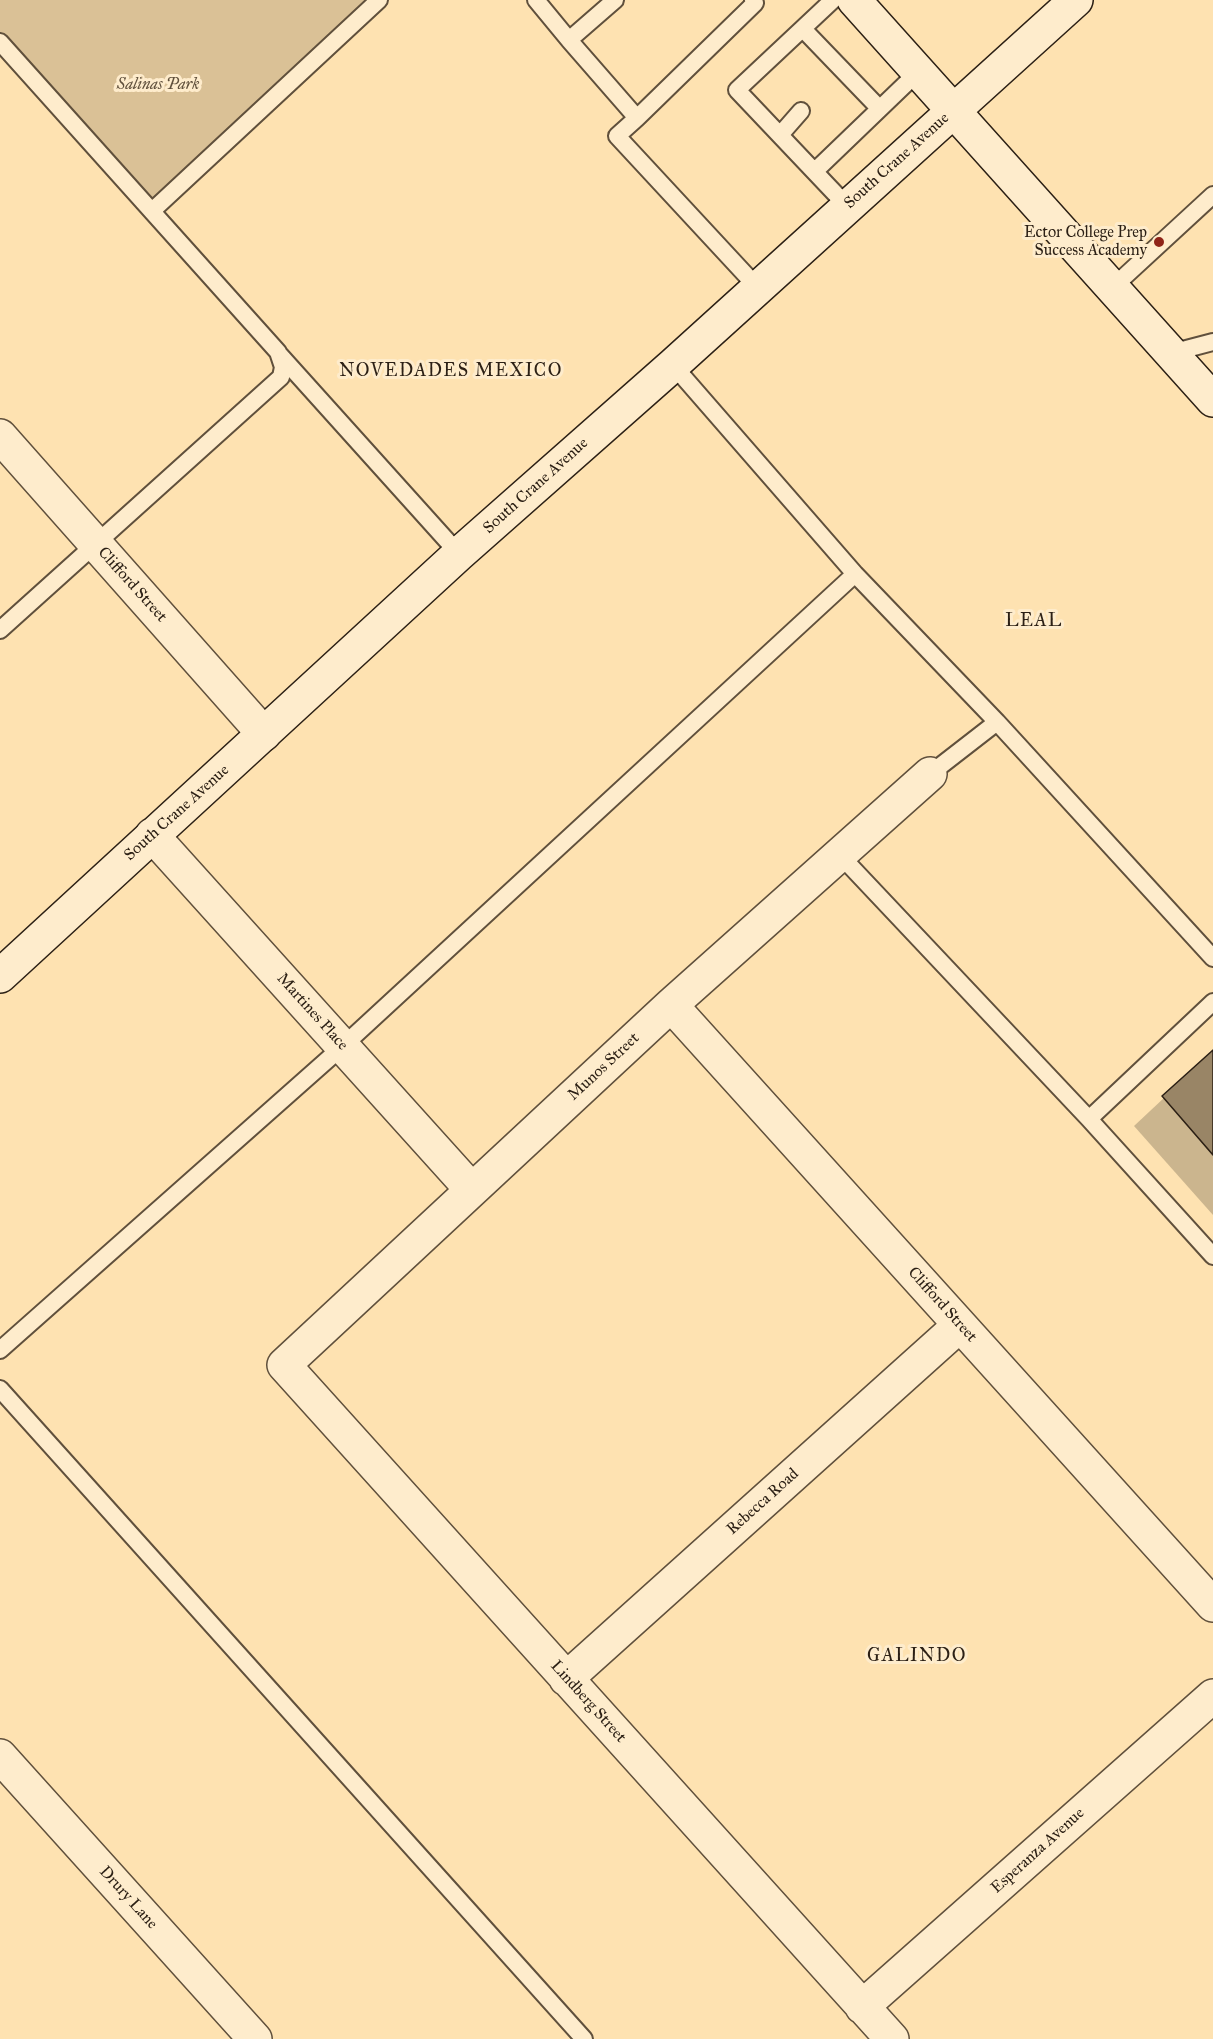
<!DOCTYPE html>
<html>
<head>
<meta charset="utf-8">
<style>
  body { margin:0 }
  canvas { display:block; background:#fee2b1 }
</style>
</head>
<body>
<canvas width="1213" height="2039"></canvas>
<script>
const c = document.querySelector('canvas').getContext('2d');
c.lineJoin = 'round';
function paint(path, color) { c.fillStyle = color; c.fill(path, 'evenodd'); }
const toPath = rows => new Path2D(rows.map(r => 'M' + r).join(''));
function stroke(path, color, width, dash) { c.strokeStyle = color; c.lineWidth = width; c.lineCap = dash ? 'butt' : 'round'; c.setLineDash(dash || []); c.stroke(path); }
function write(font, color, halo, rows, align = 'center') {
  c.font = font + ' "IM FELL Great Primer",serif'; c.lineWidth = 6; c.setLineDash([]); c.textBaseline = 'middle'; c.strokeStyle = halo; c.fillStyle = color; for (const [text, x, y, turn = 0] of rows) {
    c.save(); c.translate(x, y); c.rotate((+turn || 0) * Math.PI / 180); c.textAlign = isNaN(turn) ? turn : align; if (halo) c.strokeText(text, 0, 0); c.fillText(text, 0, 0); c.restore();
  }
}
const green = toPath([
  [0,0,369,0,154,205,0,39]
]);
const shadow = toPath([
  [1213,1052,1213,1215,1134,1126]
]);
const building = toPath([
  [1213,1050,1213,1155,1162,1096,1213,1050]
]);
const lane = toPath([
  [536,0,569,40],
  [615,0,569,40,637,118,755,3,753,0],
  [833,0,737,90,847,206],
  [803,29,879,108],
  [0,42,278,352,283,367,281,377,0,630],
  [637,118,617,136,757,287],
  [780,135,801,111],
  [815,171,918,72],
  [152,211,379,0],
  [1112,288,1213,195],
  [1171,353,1213,342],
  [279,354,459,554],
  [673,365,855,574,997,722,1213,958],
  [930,774,997,722],
  [840,855,1089,1119,1213,1256],
  [1089,1119,1213,1002],
  [0,1350,343,1046,855,574],
  [0,1389,584,2039]
]);
const street = toPath([
  [0,436,264,734],
  [152,835,472,1190],
  [671,1005,1213,1605],
  [566,1679,960,1325],
  [0,1756,255,2039],
  [862,2007,1213,1696],
  [892,2039,284,1365,671,1005,930,774]
]);
const secondary = toPath([
  [854,0,1213,400],
  [0,976,459,554,673,365,1076,0]
]);
const markers = [
  [1159,242,6,"#8f2418"]
];
const parkNames = [
  ["Salinas Park",158,85]
];
const streetNames = [
  ["South Crane Avenue",897,161,-42],
  ["South Crane Avenue",536,486,-42],
  ["Clifford Street",132,585,48],
  ["South Crane Avenue",177,813,-42],
  ["Martines Place",312,1012,48],
  ["Munos Street",604,1067,-43],
  ["Clifford Street",942,1305,48],
  ["Rebecca Road",763,1502,-42],
  ["Lindberg Street",588,1702,48],
  ["Esperanza Avenue",1038,1851,-42],
  ["Drury Lane",128,1898,48]
];
const poiNames = [
  ["Ector College Prep",1147,233],
  ["Success Academy",1147,251]
];
const neighbourhoodNames = [
  ["NOVEDADES MEXICO",451,372],
  ["LEAL",1034,622],
  ["GALINDO",917,1657]
];
paint(green, '#dac196');
paint(shadow, '#0003');
paint(building, '#998566');
stroke(building, '#2c2015', 1.5);
stroke(lane, '#60503c', 20);
stroke(street, '#60503c', 36);
stroke(secondary, '#2c2015', 36);
stroke(lane, '#feeccc', 16);
stroke(street, '#feeccc', 33);
stroke(secondary, '#feeccc', 33);
for (const [x, y, r, color] of markers) { const dot = new Path2D(); dot.arc(x, y, r, 0, 2 * Math.PI); c.fillStyle = color; c.fill(dot); stroke(dot, '#feeccc', 2); }
write('italic 16px', '#60503c', '#feeccc', parkNames);
write('16px', '#2c2015', '#feeccc', streetNames);
write('16px', '#2c2015', '#feeccc', poiNames, 'right');
c.letterSpacing = '1.5px';
write('18px', '#2c2015', '#feeccc', neighbourhoodNames);
c.letterSpacing = '0px';
</script>
</body>
</html>
